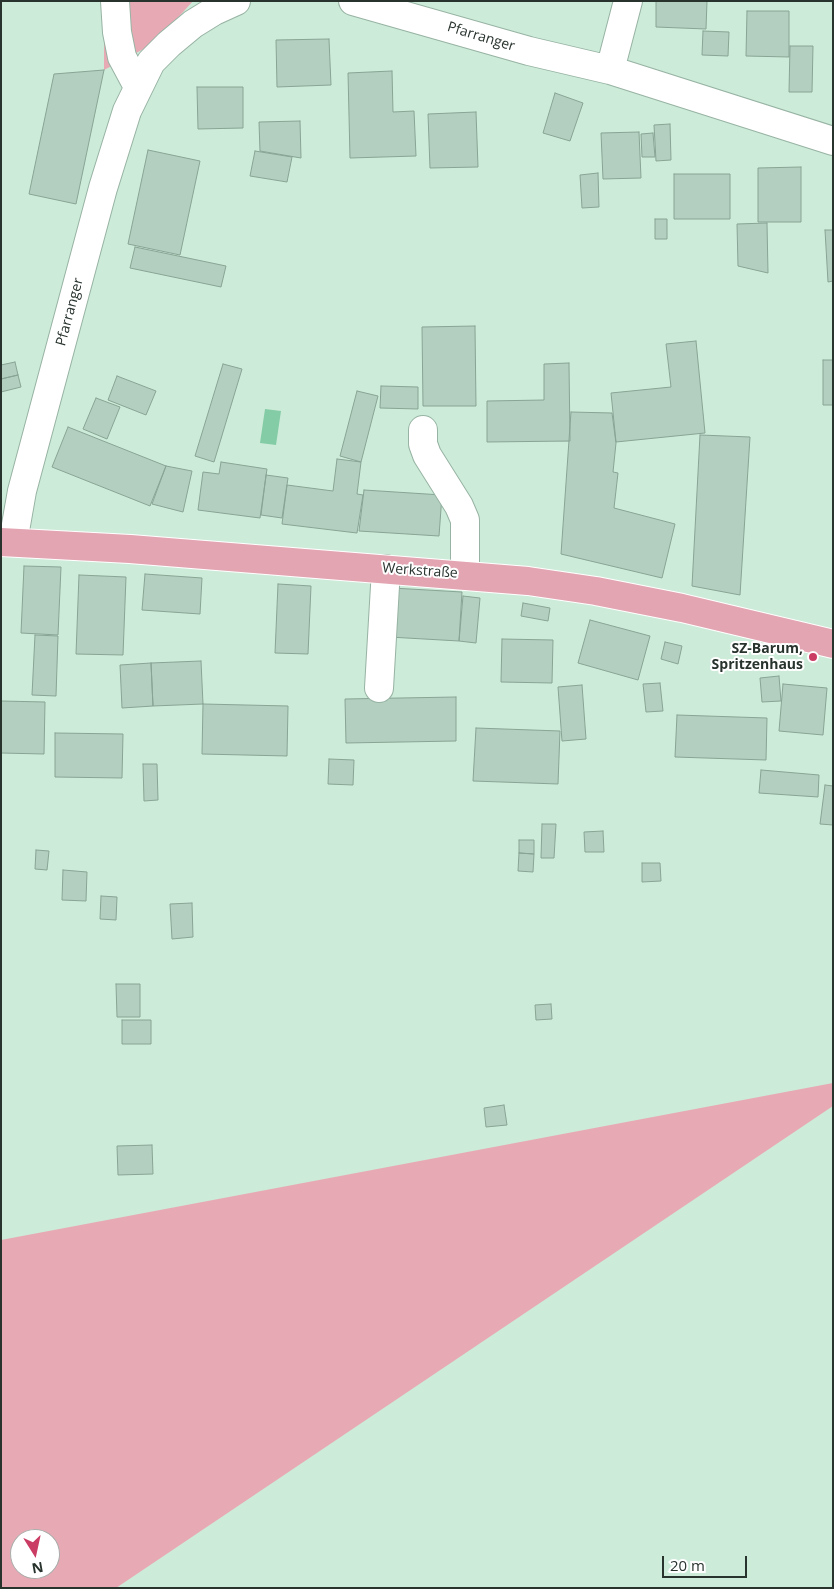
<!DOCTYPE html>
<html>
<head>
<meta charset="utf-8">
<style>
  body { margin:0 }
  #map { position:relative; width:834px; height:1589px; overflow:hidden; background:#cdebd9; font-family:"Open Sans",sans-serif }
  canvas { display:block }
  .frame { position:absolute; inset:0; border:2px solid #28332d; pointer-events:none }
  .north { position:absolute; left:10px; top:1529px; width:50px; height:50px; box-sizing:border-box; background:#fff; border:1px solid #a9adab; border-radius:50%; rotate:170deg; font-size:14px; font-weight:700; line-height:20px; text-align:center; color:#28332d }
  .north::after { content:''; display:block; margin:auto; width:18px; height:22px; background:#cb3c64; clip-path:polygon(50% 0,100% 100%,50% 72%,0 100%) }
  .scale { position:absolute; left:662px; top:1556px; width:85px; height:22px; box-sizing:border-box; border:2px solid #28332d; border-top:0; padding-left:6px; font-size:15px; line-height:18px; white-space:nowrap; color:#28332d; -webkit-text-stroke:4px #fff; paint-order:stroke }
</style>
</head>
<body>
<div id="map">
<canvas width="834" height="1589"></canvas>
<div class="frame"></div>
<div class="north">N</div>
<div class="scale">20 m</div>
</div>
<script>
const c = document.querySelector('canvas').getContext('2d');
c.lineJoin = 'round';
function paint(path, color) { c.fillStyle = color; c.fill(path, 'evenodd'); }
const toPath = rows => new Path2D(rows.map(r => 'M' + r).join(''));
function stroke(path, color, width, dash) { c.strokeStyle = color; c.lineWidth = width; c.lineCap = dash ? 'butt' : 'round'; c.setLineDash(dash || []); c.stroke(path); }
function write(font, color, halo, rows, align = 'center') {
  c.font = font + ' "Open Sans",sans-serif'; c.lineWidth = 4; c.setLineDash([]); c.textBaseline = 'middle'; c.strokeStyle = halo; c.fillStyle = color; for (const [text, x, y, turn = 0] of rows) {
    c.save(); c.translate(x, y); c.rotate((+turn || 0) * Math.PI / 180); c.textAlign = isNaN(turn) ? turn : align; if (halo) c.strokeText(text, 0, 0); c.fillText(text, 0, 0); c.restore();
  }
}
const green = toPath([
  [104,1,193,1,155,43,104,70],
  [833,1083,833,1106,116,1588,1,1588,1,1240],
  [20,1539,50,1539,50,1569,20,1569]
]);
const water = toPath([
  [265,409,281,411,276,445,260,443]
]);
const building = toPath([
  [656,1,707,1,706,29,656,27,656,1],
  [747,11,789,11,789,57,746,56,747,11],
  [703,31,729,32,728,56,702,55,703,31],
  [329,39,331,85,277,87,276,40,329,39],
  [790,46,813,46,812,92,789,92,790,46],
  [104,70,76,204,29,194,54,74,104,70],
  [392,71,393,112,414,111,416,156,350,158,348,73,392,71],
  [197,87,243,87,243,128,198,129,197,87],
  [555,93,583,103,570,141,543,133,555,93],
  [476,112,478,167,430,168,428,114,476,112],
  [300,121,301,158,260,151,259,122,300,121],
  [670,124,671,160,656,161,654,125,670,124],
  [639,132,641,178,603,179,601,133,639,132],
  [653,133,655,157,642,157,641,134,653,133],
  [148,150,200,161,180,255,128,244,148,150],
  [255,151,292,157,287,182,250,176,255,151],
  [801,167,801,222,758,222,758,168,801,167],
  [598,173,599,207,582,208,580,175,598,173],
  [674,174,730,174,730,219,674,219,674,174],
  [655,219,667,219,667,239,655,239,655,219],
  [767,223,768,273,738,266,737,224,767,223],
  [825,230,833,230,833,281,828,282,825,230],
  [135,247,226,266,221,287,130,268,135,247],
  [475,326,476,406,423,406,422,327,475,326],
  [696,341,705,433,616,442,611,393,671,387,666,344,696,341],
  [823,360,833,360,833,405,823,405,823,360],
  [15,362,18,375,1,379,1,365,15,362],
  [569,363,570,441,487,442,487,401,544,400,544,364,569,363],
  [223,364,242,369,214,462,195,456,223,364],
  [18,375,21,387,1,392,1,379,18,375],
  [117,376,156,391,146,415,108,400,117,376],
  [381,386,418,387,418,409,380,408,381,386],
  [357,391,378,396,361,462,340,456,357,391],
  [96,398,120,407,107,439,83,429,96,398],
  [571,412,612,413,616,443,613,472,618,473,614,508,675,524,662,578,561,554,571,412],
  [68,427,166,466,150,506,52,467,68,427],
  [700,435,750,437,740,595,692,586,700,435],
  [337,459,361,462,357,494,363,495,357,533,282,524,287,485,333,491,337,459],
  [221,462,267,469,260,518,198,510,203,472,219,474,221,462],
  [166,466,192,471,183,512,152,504,166,466],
  [266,475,288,478,282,518,261,515,266,475],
  [364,490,442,495,439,536,359,531,364,490],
  [24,566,61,567,58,635,21,633,24,566],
  [145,574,202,578,200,614,142,610,145,574],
  [79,575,126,577,123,655,76,654,79,575],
  [278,584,311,586,308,654,275,653,278,584],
  [392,588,462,592,459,641,389,637,392,588],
  [463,596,480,598,476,643,459,641,463,596],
  [523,603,550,608,548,621,521,616,523,603],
  [590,620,650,636,638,680,578,663,590,620],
  [35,635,58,636,56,696,32,695,35,635],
  [502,639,553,640,552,683,501,682,502,639],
  [665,642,682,646,678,664,661,659,665,642],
  [201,661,203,704,153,706,151,663,201,661],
  [151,663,153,706,122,708,120,665,151,663],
  [779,676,781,701,762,702,760,678,779,676],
  [660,683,663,711,646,712,643,684,660,683],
  [783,684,827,688,823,735,779,731,783,684],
  [582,685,586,739,562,741,558,687,582,685],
  [456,697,456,741,346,743,345,699,456,697],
  [1,701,45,702,44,754,1,753,1,701],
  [203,704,288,706,287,756,202,754,203,704],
  [677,715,767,718,766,760,675,757,677,715],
  [476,728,560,731,558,784,473,781,476,728],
  [55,733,123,734,122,778,55,777,55,733],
  [329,759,354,760,353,785,328,784,329,759],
  [143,764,157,764,158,800,144,801,143,764],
  [761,770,819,775,818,797,759,793,761,770],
  [825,785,833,786,833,825,820,824,825,785],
  [542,824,556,824,554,858,541,858,542,824],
  [603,831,604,852,585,852,584,832,603,831],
  [519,840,534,840,534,854,519,853,519,840],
  [36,850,49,851,47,870,35,869,36,850],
  [519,853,534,854,533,872,518,871,519,853],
  [642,863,660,863,661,881,642,882,642,863],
  [63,870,87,872,86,901,62,900,63,870],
  [101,896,117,897,116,920,100,919,101,896],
  [192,903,193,937,172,939,170,904,192,903],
  [116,984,140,984,140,1017,117,1017,116,984],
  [551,1004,552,1019,536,1020,535,1005,551,1004],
  [122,1020,151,1020,151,1044,122,1044,122,1020],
  [504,1105,507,1125,486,1127,484,1108,504,1105],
  [152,1145,153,1174,118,1175,117,1146,152,1145]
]);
const minor = toPath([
  [115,1,117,32,122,57,137,85],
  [353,1,529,51,610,70,833,141],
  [610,70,628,1],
  [423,430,423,444,427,455,459,506,465,520,465,575],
  [13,542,22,491,103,188,127,111,151,62,169,44,193,24,214,11,236,1],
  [379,688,386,569]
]);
const major = toPath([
  [1,542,130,549,528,581,596,591,682,608,833,644]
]);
const markers = [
  [813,657,5,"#cb3c64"]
];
const streetNames = [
  ["Pfarranger",481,37,17],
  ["Pfarranger",70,312,-75],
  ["Werkstraße",420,571,4]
];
const poiNames = [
  ["SZ-Barum,",803,649],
  ["Spritzenhaus",803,665]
];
paint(green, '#e7aab4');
paint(water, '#84cca6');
paint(building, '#b3cfbf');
stroke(building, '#88a494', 1);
stroke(minor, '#97b3a3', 30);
stroke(major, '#fff', 30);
stroke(minor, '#fff', 28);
stroke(major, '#e3a5b2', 28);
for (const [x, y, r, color] of markers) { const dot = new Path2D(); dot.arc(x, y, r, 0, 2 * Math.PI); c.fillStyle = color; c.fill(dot); stroke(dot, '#fff', 2); }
write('14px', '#28332d', '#fff', streetNames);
write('bold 14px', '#28332d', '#fff', poiNames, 'right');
</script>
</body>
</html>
